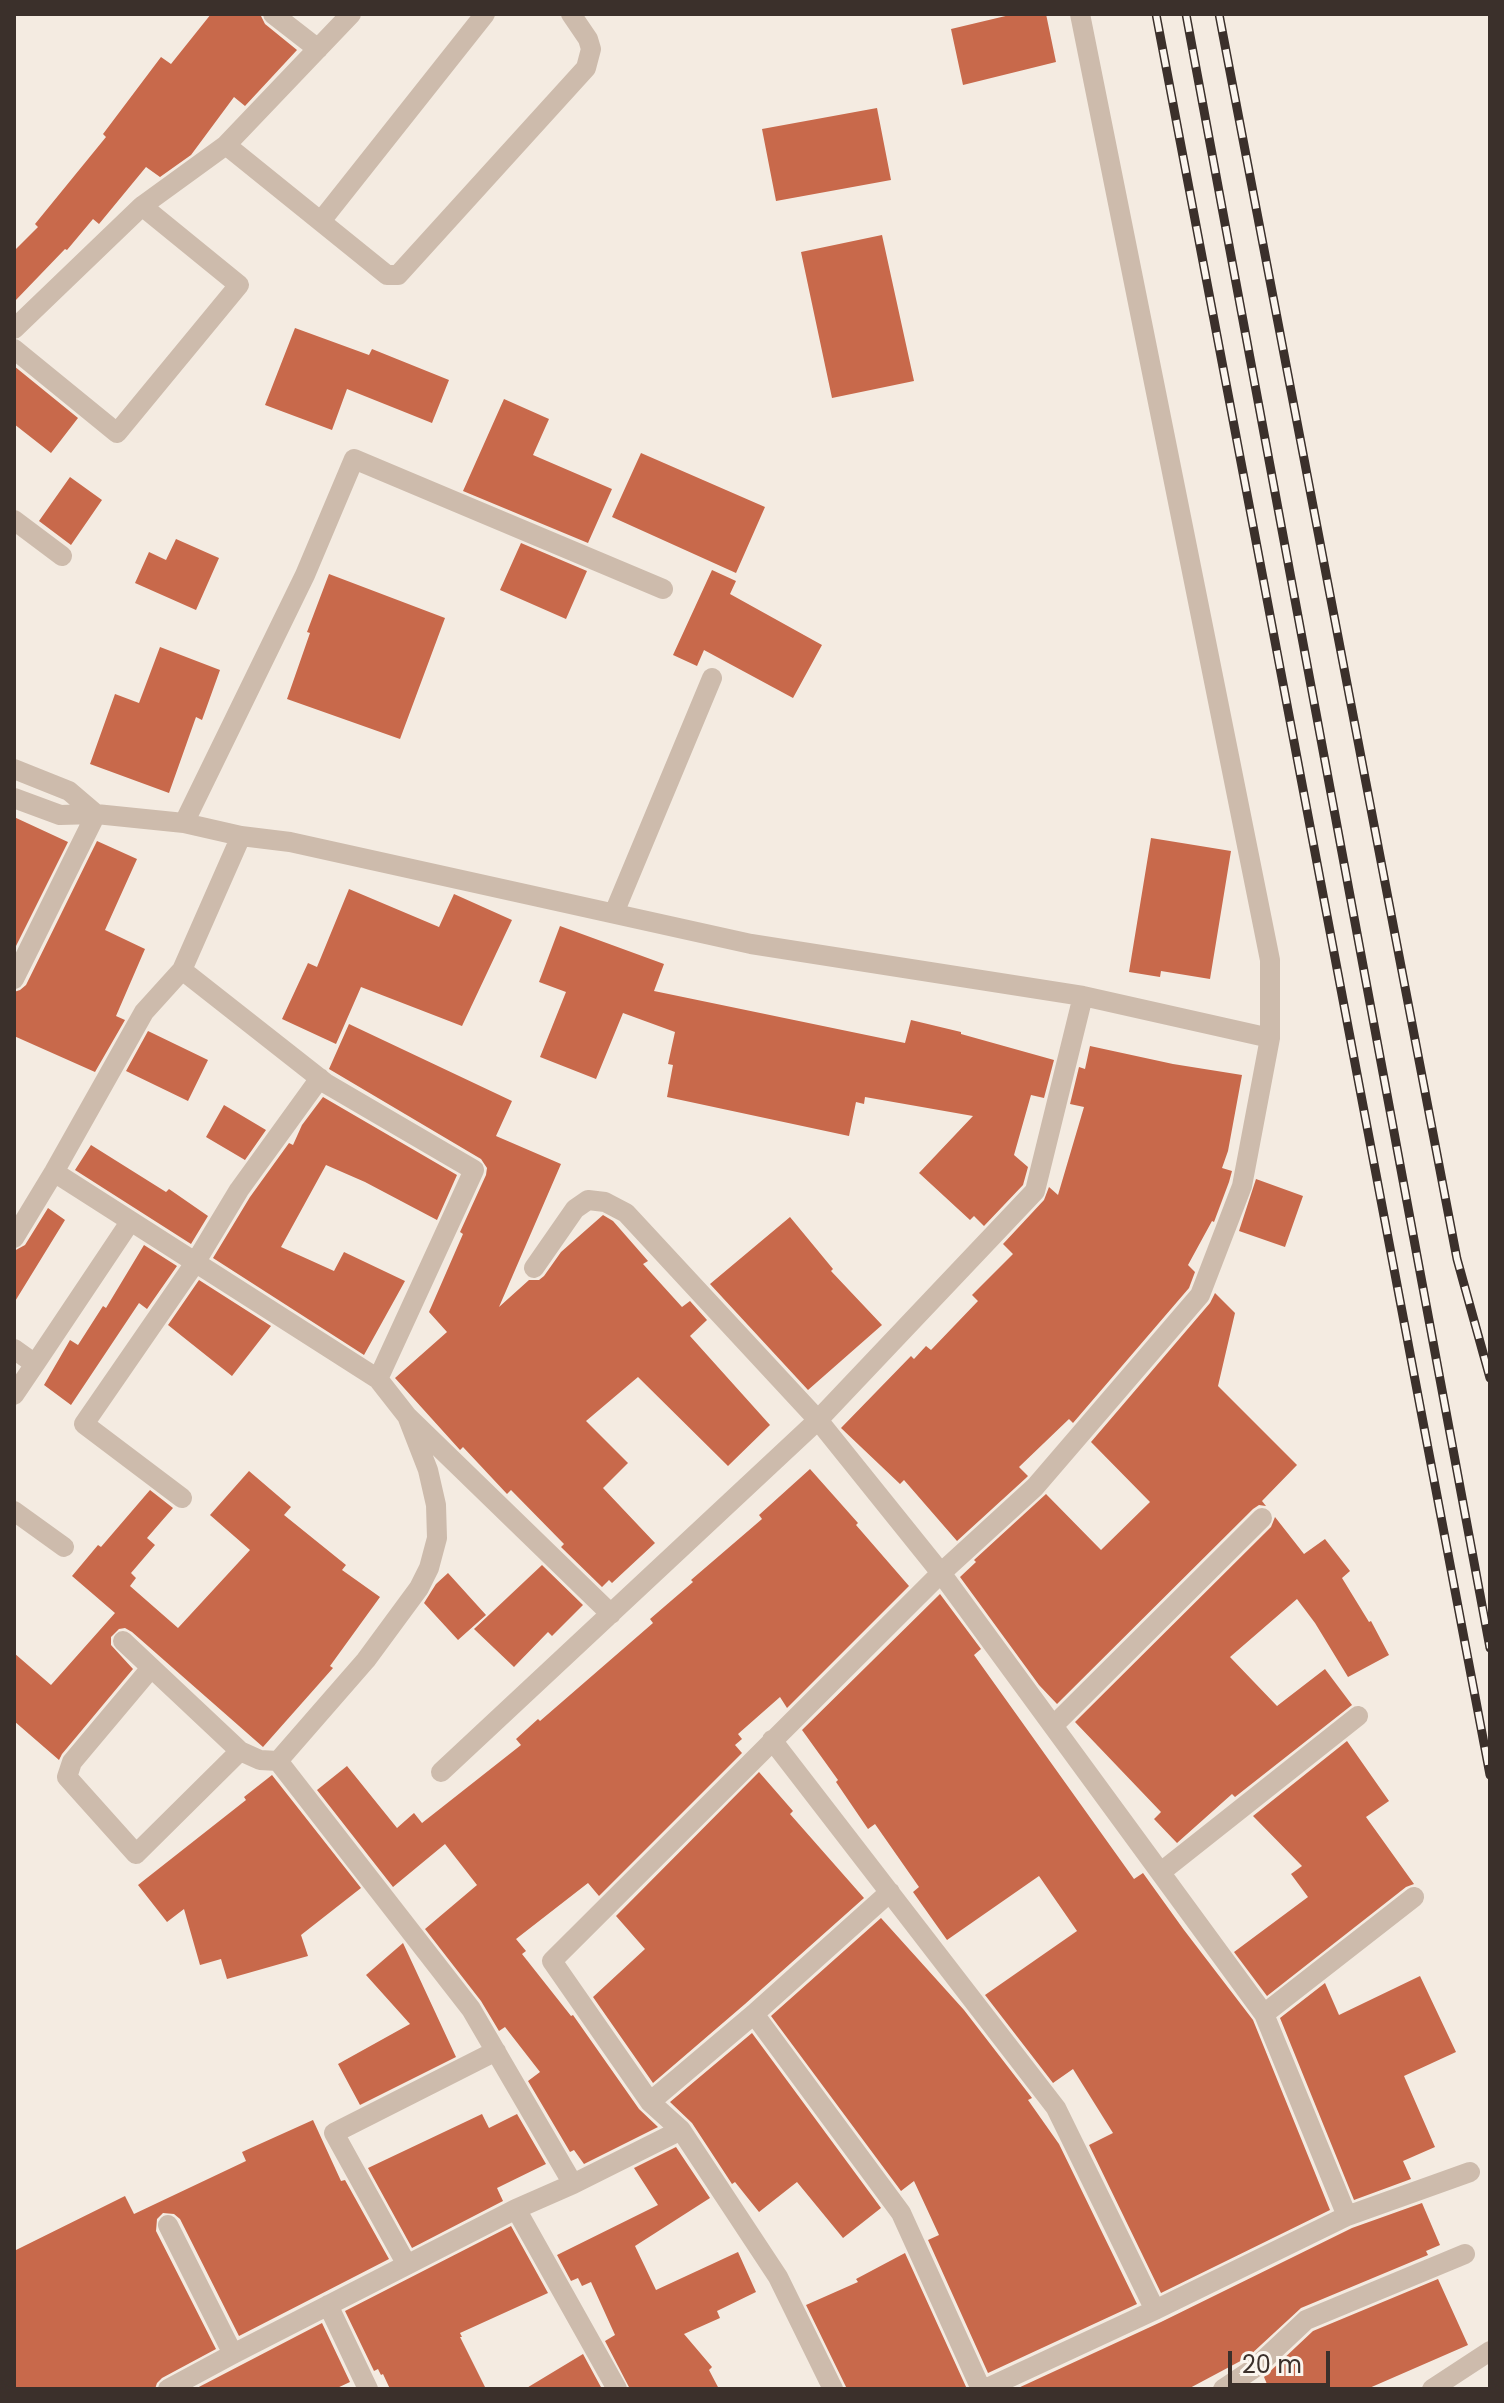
<!DOCTYPE html>
<html>
<head>
<meta charset="utf-8">
<style>
  body { margin:0 }
  #map { position:relative; width:1504px; height:2403px; overflow:hidden; background:#f4ebe1; font-family:Poppins,sans-serif }
  canvas { display:block }
  .frame { position:absolute; inset:0; border:16px solid #3b302b; pointer-events:none }
  .scale { position:absolute; left:1228px; top:2351px; width:102px; height:36px; box-sizing:border-box; border:4px solid #3b302b; border-top:0; padding-left:10px; font-size:24px; line-height:28px; white-space:nowrap; color:#3b302b; -webkit-text-stroke:6px #fbf5ee; paint-order:stroke }
</style>
</head>
<body>
<div id="map">
<canvas width="1504" height="2403"></canvas>
<div class="frame"></div>
<div class="scale">20 m</div>
</div>
<script>
const c = document.querySelector('canvas').getContext('2d');
c.lineJoin = 'round';
function paint(path, color) { c.fillStyle = color; c.fill(path, 'evenodd'); }
const toPath = rows => new Path2D(rows.map(r => 'M' + r).join(''));
function stroke(path, color, width, dash) { c.strokeStyle = color; c.lineWidth = width; c.lineCap = dash ? 'butt' : 'round'; c.setLineDash(dash || []); c.stroke(path); }
const building = toPath([
  [211,14,260,14,265,24,297,50,245,106,234,97,191,155,160,177,146,167,99,224,93,219,67,250,65,249,14,302,14,251,38,227,35,224,106,137,103,134,161,57,171,64],
  [1014,14,1046,14,1056,62,963,85,951,29],
  [877,108,891,180,776,201,762,129],
  [882,235,914,381,832,398,801,252],
  [295,328,369,355,372,349,449,380,432,423,347,389,332,430,265,405],
  [14,366,78,418,51,453,14,424],
  [504,399,549,419,533,455,612,489,588,543,463,491],
  [641,453,765,507,736,573,612,517],
  [70,477,102,500,71,545,39,521],
  [176,539,219,558,196,610,135,583,149,552,166,560],
  [521,543,587,571,566,619,500,590],
  [712,570,736,581,730,594,822,645,793,698,704,650,697,666,673,655],
  [329,574,445,618,400,739,287,699,310,633,307,632],
  [160,647,220,670,202,720,196,717,169,793,90,764,115,694,139,703],
  [14,817,68,842,14,950],
  [1151,838,1231,851,1210,979,1161,971,1160,977,1129,972],
  [97,841,137,859,105,930,145,949,116,1016,125,1020,95,1072,14,1036,14,992,20,990,26,985],
  [349,889,439,927,454,894,512,920,462,1026,361,987,336,1044,282,1019,308,963,317,967],
  [560,926,664,964,654,991,905,1043,911,1020,961,1032,961,1034,1054,1060,1044,1098,1031,1095,1014,1155,1028,1167,1023,1185,984,1226,974,1216,970,1220,919,1173,973,1116,865,1097,864,1104,856,1102,849,1136,667,1097,673,1065,668,1064,675,1032,623,1013,596,1079,540,1057,566,992,539,982],
  [349,1024,512,1101,496,1136,561,1164,499,1307,529,1280,539,1280,544,1276,561,1252,603,1215,613,1221,648,1261,643,1264,682,1307,690,1301,707,1320,690,1336,770,1425,728,1466,638,1377,586,1421,628,1463,603,1488,655,1543,612,1583,609,1580,602,1587,561,1547,564,1544,511,1490,507,1494,463,1447,460,1450,395,1378,447,1332,429,1312,463,1234,460,1232,486,1175,487,1168,481,1159,329,1069],
  [148,1031,208,1060,188,1101,126,1071],
  [1090,1046,1173,1064,1242,1075,1228,1151,1222,1168,1232,1171,1229,1182,1214,1222,1212,1221,1188,1265,1195,1272,1189,1288,1073,1423,1069,1419,1019,1467,1028,1476,1026,1478,957,1541,904,1480,900,1484,841,1428,911,1356,914,1359,926,1346,931,1350,978,1301,972,1295,1013,1254,1003,1244,1044,1200,1049,1187,1058,1195,1084,1107,1070,1104,1079,1067,1085,1069],
  [323,1097,457,1175,437,1220,365,1182,326,1165,281,1247,334,1271,344,1252,405,1281,364,1355,213,1258,250,1197,289,1143,293,1145,302,1125],
  [224,1105,266,1130,245,1160,206,1137],
  [91,1145,166,1192,169,1189,208,1216,191,1244,75,1170],
  [1256,1179,1303,1196,1285,1247,1239,1231],
  [48,1208,65,1220,14,1303,14,1251,25,1245],
  [790,1217,833,1269,831,1271,882,1325,808,1390,710,1284],
  [144,1245,177,1266,147,1309,139,1303,71,1405,44,1385,70,1340,78,1345,103,1306,106,1308],
  [199,1280,271,1326,232,1376,168,1325],
  [1215,1293,1235,1313,1218,1386,1297,1465,1262,1501,1266,1506,1259,1505,1253,1509,1057,1704,1039,1685,960,1577,976,1562,974,1560,1046,1494,1101,1550,1150,1502,1091,1442,1210,1303],
  [810,1469,858,1523,856,1525,909,1586,787,1708,780,1697,738,1734,742,1739,735,1745,742,1753,599,1896,588,1883,516,1939,526,1951,522,1954,571,2016,573,2015,639,2109,658,2127,584,2164,574,2150,570,2152,528,2081,540,2072,505,2027,499,2031,481,2001,425,1929,477,1885,445,1844,393,1887,317,1790,347,1766,397,1828,414,1813,422,1823,521,1745,516,1739,538,1719,540,1721,653,1623,650,1619,693,1582,691,1580,762,1519,759,1515],
  [249,1471,291,1507,284,1515,346,1565,342,1570,380,1597,330,1666,333,1668,263,1747,132,1632,125,1628,119,1629,111,1637,111,1645,133,1669,62,1754,59,1760,14,1721,14,1653,51,1685,115,1613,72,1576,98,1545,101,1547,150,1490,173,1508,147,1538,155,1545,131,1573,136,1578,130,1586,178,1628,250,1550,210,1515],
  [1275,1517,1304,1554,1325,1539,1350,1571,1342,1578,1369,1622,1371,1621,1389,1655,1348,1677,1315,1623,1297,1599,1230,1657,1277,1706,1325,1669,1352,1705,1235,1797,1232,1794,1177,1843,1154,1819,1161,1812,1075,1722,1271,1527],
  [542,1565,583,1605,552,1636,548,1632,514,1667,474,1629],
  [448,1573,486,1615,458,1640,424,1603,436,1584],
  [940,1594,981,1649,974,1655,1134,1879,1143,1873,1184,1930,1253,2020,1330,2210,1161,2293,1089,2145,1113,2133,1073,2069,1053,2083,985,1995,1077,1931,1039,1876,947,1940,913,1892,919,1887,875,1824,868,1829,836,1782,838,1780,802,1730],
  [1347,1741,1389,1801,1366,1817,1414,1884,1406,1887,1267,1996,1234,1952,1308,1897,1291,1874,1302,1866,1253,1816],
  [759,1772,793,1811,790,1814,864,1898,745,2004,653,2083,593,1997,645,1949,616,1916],
  [272,1775,361,1888,301,1935,308,1956,227,1979,221,1959,200,1965,184,1909,167,1922,138,1885,246,1800,244,1797],
  [881,1918,964,2010,1032,2098,1028,2100,1059,2144,1137,2304,988,2373,928,2240,939,2235,914,2181,901,2191,771,2016],
  [403,1943,456,2057,360,2105,338,2064,410,2024,366,1975],
  [1420,1976,1456,2052,1404,2076,1435,2147,1403,2161,1411,2179,1354,2200,1280,2018,1325,1983,1339,2015],
  [752,2033,881,2208,843,2238,797,2182,759,2212,735,2182,732,2184,692,2123,670,2102],
  [482,2114,489,2128,517,2114,546,2164,497,2188,503,2201,412,2248,368,2168],
  [313,2120,341,2181,345,2180,389,2259,239,2336,180,2219,174,2214,163,2213,157,2219,156,2231,216,2349,162,2378,157,2383,155,2389,14,2389,14,2251,125,2196,134,2214,246,2161,242,2152],
  [676,2147,710,2198,635,2246,656,2290,738,2252,756,2292,717,2311,720,2318,684,2334,712,2367,709,2370,719,2389,630,2389,605,2341,615,2335,591,2282,582,2286,578,2278,571,2281,557,2255,658,2205,634,2168],
  [1422,2203,1440,2245,1426,2251,1428,2255,1301,2308,1248,2357,1188,2389,1016,2389,1161,2322,1352,2228],
  [511,2226,548,2293,460,2333,462,2337,460,2337,486,2389,390,2389,383,2374,381,2375,378,2369,374,2371,345,2311],
  [905,2253,967,2389,847,2389,806,2305,858,2282,856,2279],
  [1438,2279,1468,2345,1367,2389,1269,2389,1264,2377,1313,2331],
  [322,2323,350,2382,335,2389,195,2389],
  [583,2354,602,2389,525,2389]
]);
const minor = toPath([
  [273,14,318,49],
  [226,145,387,275,398,275,586,68,591,49,588,39,571,14],
  [321,221,485,14],
  [14,329,142,206,226,145,351,14],
  [14,349,117,433,239,285,142,206],
  [14,520,62,556],
  [14,769,69,791,96,814],
  [14,798,60,815,96,814,184,823,241,836,290,842,751,944,1083,996,1270,1038],
  [184,823,305,575,354,459,663,589],
  [614,913,712,678],
  [182,970,327,1084,474,1170,378,1379],
  [14,979,96,814],
  [54,1172,378,1379,407,1416,611,1614],
  [14,1238,54,1172,144,1012,182,970,241,836],
  [534,1268,575,1209,588,1200,605,1202,626,1213,818,1420,941,1573,1264,2014,1347,2216],
  [14,1349,35,1364,14,1395],
  [35,1364,130,1222],
  [407,1416,428,1470,436,1505,437,1538,429,1568,419,1588,366,1660,278,1761,471,2009,573,2184],
  [182,1498,84,1424,195,1263,239,1190,320,1078],
  [14,1511,64,1547],
  [123,1641,240,1751,260,1760,278,1761],
  [151,1668,72,1762,67,1777,136,1854,240,1751],
  [1053,1726,1262,1518],
  [772,1740,1056,2108,1155,2310],
  [441,1772,818,1420,1035,1191,1083,996],
  [1161,1872,1358,1716],
  [754,2014,901,2213,981,2389],
  [1264,2014,1414,1897],
  [650,2102,754,2014,890,1892],
  [516,2209,617,2389],
  [168,2225,233,2354],
  [407,2265,334,2133,496,2051],
  [328,2305,368,2389],
  [168,2389,233,2354,516,2209,573,2184,681,2130],
  [833,2389,778,2277,681,2130,650,2102,552,1961,941,1573,1035,1487,1200,1295,1242,1186,1270,1038,1270,960,1080,14],
  [985,2389,1155,2310,1347,2216,1470,2172],
  [1223,2389,1256,2367,1306,2320,1465,2254],
  [1432,2389,1490,2351]
]);
const rail = toPath([
  [1156,14,1490,1775],
  [1186,14,1490,1648],
  [1219,14,1457,1259,1490,1378]
]);
paint(building, '#c8694b');
stroke(minor, '#cdbbac', 20);
stroke(rail, '#3b302b', 9);
stroke(rail, '#fbf5ee', 6, [18]);
</script>
</body>
</html>
